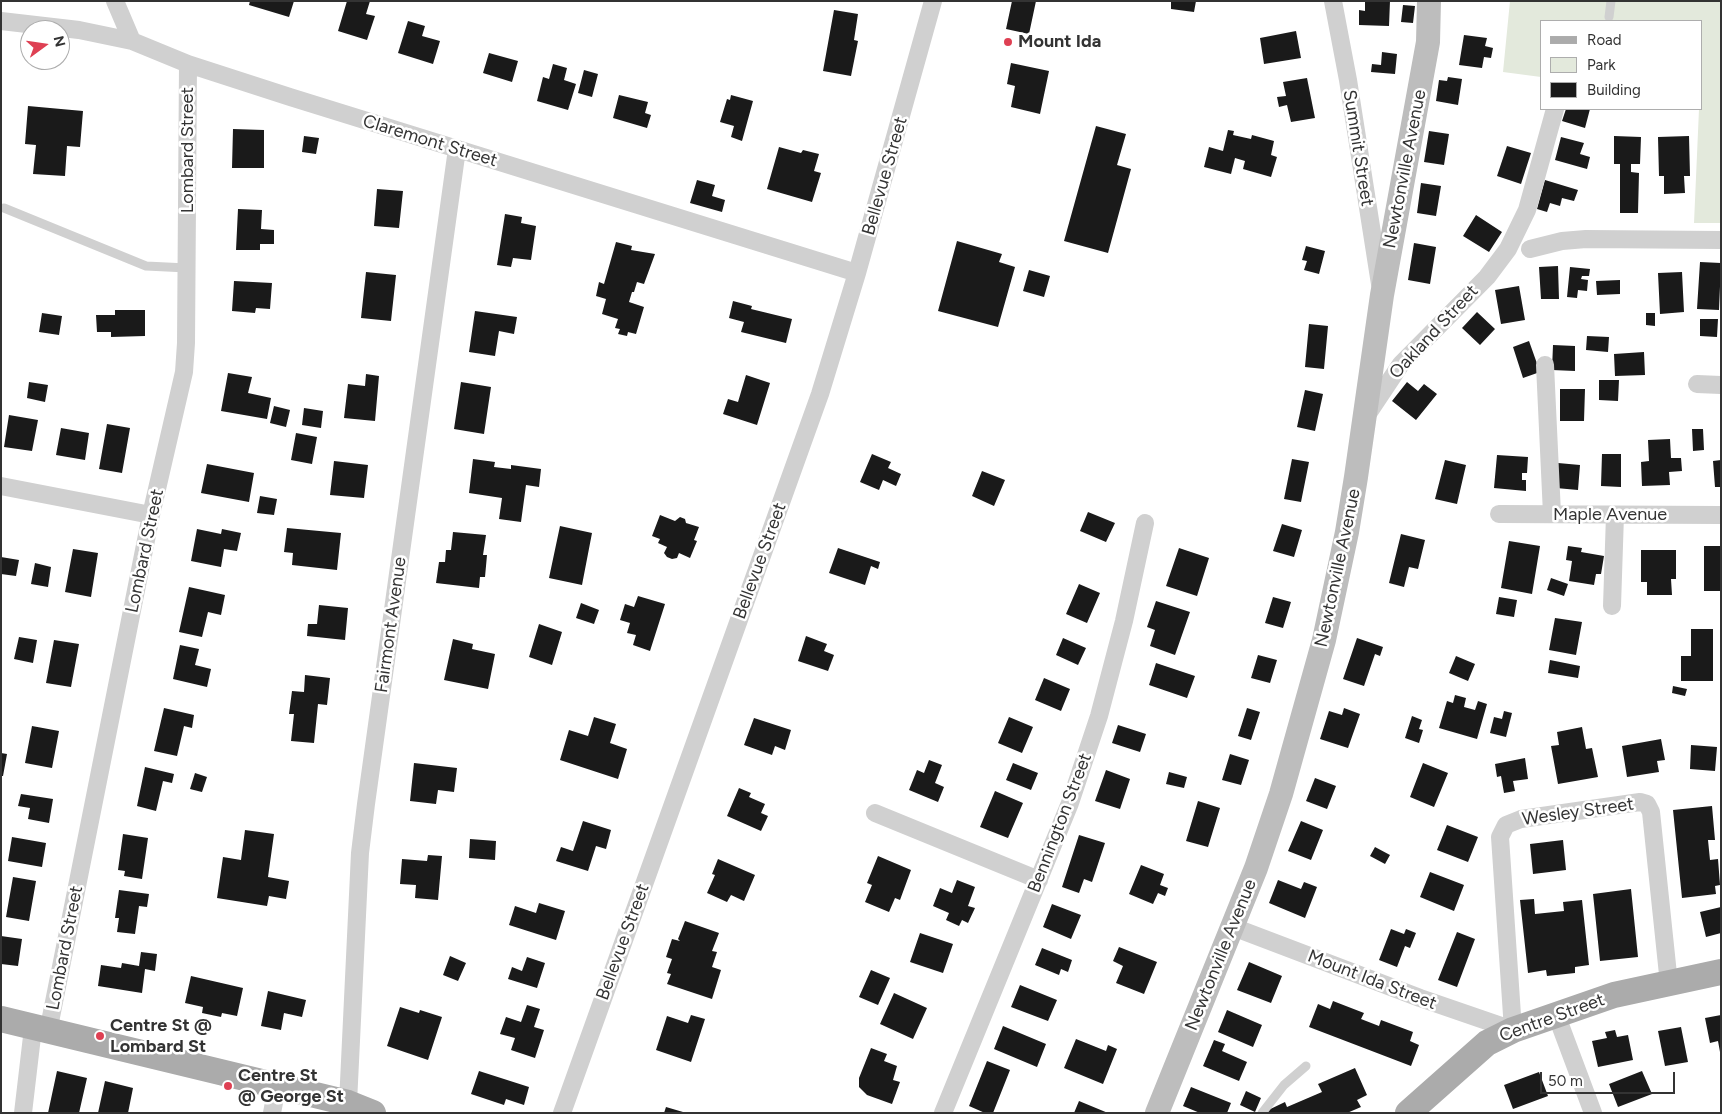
<!DOCTYPE html>
<html>
<head>
<meta charset="utf-8">
<style>
  body { margin:0 }
  #map { position:relative; width:1722px; height:1114px; overflow:hidden; background:#fff; font-family:Figtree,sans-serif }
  canvas { display:block }
  .frame { position:absolute; inset:0; border:2px solid #333; pointer-events:none }
  .legend { position:absolute; left:1540px; top:20px; width:162px; height:90px; box-sizing:border-box; background:#fff; border:1px solid #adadad; margin:0; padding:6px 9px; list-style:none; font-size:15px; color:#333 }
  .legend li { display:flex; align-items:center; gap:10px; height:25px }
  .legend b { width:25px; border:1px solid #adadad }
  .north { position:absolute; left:20px; top:20px; width:50px; height:50px; box-sizing:border-box; background:#fff; border:1px solid #adadad; border-radius:50%; rotate:76deg; font-size:14px; font-weight:700; line-height:20px; text-align:center; color:#333 }
  .north::after { content:''; display:block; margin:auto; width:18px; height:22px; background:#de4053; clip-path:polygon(50% 0,100% 100%,50% 72%,0 100%) }
  .scale { position:absolute; left:1540px; top:1072px; width:135px; height:22px; box-sizing:border-box; border:2px solid #333; border-top:0; padding-left:6px; font-size:15px; line-height:18px; white-space:nowrap; color:#333; -webkit-text-stroke:4px #fff; paint-order:stroke }
</style>
</head>
<body>
<div id="map">
<canvas width="1722" height="1114"></canvas>
<div class="frame"></div>
<ul class="legend">
<li><b style="height:6px;background:#ababab"></b>Road</li>
<li><b style="height:14px;background:#e3e9dc"></b>Park</li>
<li><b style="height:14px;background:#1a1a1a"></b>Building</li>
</ul>
<div class="north">N</div>
<div class="scale">50 m</div>
</div>
<script>
const c = document.querySelector('canvas').getContext('2d');
c.lineJoin = 'round';
function paint(path, color) { c.fillStyle = color; c.fill(path, 'evenodd'); }
const toPath = rows => new Path2D(rows.map(r => 'M' + r).join(''));
function stroke(path, color, width, dash) { c.strokeStyle = color; c.lineWidth = width; c.lineCap = dash ? 'butt' : 'round'; c.setLineDash(dash || []); c.stroke(path); }
function write(font, color, halo, rows, align = 'center') {
  c.font = font + ' Figtree,sans-serif'; c.lineWidth = 5; c.setLineDash([]); c.textBaseline = 'middle'; c.strokeStyle = halo; c.fillStyle = color; for (const [text, x, y, turn = 0] of rows) {
    c.save(); c.translate(x, y); c.rotate((+turn || 0) * Math.PI / 180); c.textAlign = isNaN(turn) ? turn : align; if (halo) c.strokeText(text, 0, 0); c.fillText(text, 0, 0); c.restore();
  }
}
const green = toPath([
  [1510,1,1721,1,1721,223,1694,223,1699,109,1701,109,1701,21,1541,21,1541,77,1503,72]
]);
const building = toPath([
  [250,1,294,1,289,17,249,5],
  [347,1,370,1,366,14,375,16,367,40,338,31],
  [1012,1,1036,1,1029,34,1006,29],
  [1171,1,1196,1,1194,12,1171,9],
  [1365,1,1390,1,1389,26,1359,25,1359,10,1365,11],
  [1403,5,1415,6,1413,23,1401,22],
  [834,10,858,14,854,40,858,41,851,76,823,71],
  [408,21,425,26,422,36,440,41,433,64,398,53],
  [1296,31,1301,58,1264,64,1260,38],
  [1464,35,1487,38,1485,46,1493,48,1491,58,1484,57,1482,68,1459,65],
  [1382,52,1397,54,1395,74,1371,72,1372,64,1381,65],
  [489,53,518,61,512,82,483,73],
  [1011,63,1049,71,1040,114,1011,107,1015,86,1007,84],
  [553,64,567,68,564,80,576,84,568,110,537,101,543,77,549,79],
  [584,70,598,74,592,97,578,93],
  [1448,77,1462,79,1458,105,1436,101,1439,80,1447,81],
  [1307,78,1315,118,1291,122,1287,105,1279,107,1277,97,1286,96,1283,82],
  [619,95,648,102,645,113,651,115,647,128,613,118],
  [731,95,753,101,742,141,731,137,734,126,720,122,727,99,730,100],
  [28,106,83,111,80,147,67,146,65,176,33,174,36,145,25,144],
  [1566,109,1590,109,1585,128,1562,121],
  [1096,126,1126,134,1117,165,1131,169,1108,253,1064,241],
  [233,129,264,130,264,168,232,168],
  [1228,130,1234,131,1233,135,1251,139,1252,135,1274,141,1271,155,1277,157,1271,177,1243,169,1245,161,1235,158,1231,174,1204,167,1209,147,1223,151],
  [1429,131,1449,134,1444,165,1424,162],
  [304,136,319,138,316,154,302,152],
  [1614,136,1641,137,1640,164,1631,164,1631,172,1639,173,1638,213,1620,213,1620,164,1614,164],
  [1689,136,1690,176,1684,176,1685,193,1664,194,1664,176,1659,176,1658,137],
  [1561,137,1584,143,1580,154,1590,157,1587,169,1555,160],
  [1507,146,1531,153,1521,184,1497,176],
  [779,147,801,153,803,150,819,154,814,171,821,173,812,202,767,189],
  [697,180,715,185,712,196,725,200,722,212,690,203],
  [1545,180,1578,190,1574,201,1562,198,1560,206,1550,203,1547,212,1537,209],
  [1421,183,1441,186,1436,216,1417,213],
  [377,189,403,191,399,228,374,226],
  [238,209,262,210,261,229,274,230,274,244,260,244,260,250,236,250],
  [505,214,522,217,521,223,536,226,531,260,513,258,511,267,497,265],
  [1476,215,1502,232,1489,252,1463,236],
  [957,241,1002,254,999,262,1015,267,998,327,938,311],
  [616,242,632,246,631,250,655,254,644,284,637,282,634,292,632,292,629,302,644,307,636,334,628,332,627,336,618,334,620,329,615,328,618,319,602,314,606,299,596,296,599,282,604,284],
  [1414,243,1436,247,1430,284,1408,280],
  [1306,246,1325,251,1319,274,1304,270,1307,261,1302,260],
  [1700,262,1721,263,1719,310,1697,309],
  [1558,266,1559,299,1541,299,1539,267],
  [1570,267,1590,269,1589,276,1582,276,1581,279,1588,280,1587,291,1578,290,1577,298,1567,297],
  [1029,270,1050,276,1044,297,1023,291],
  [366,272,396,275,391,321,361,318],
  [1682,272,1684,312,1660,314,1658,273],
  [1620,280,1620,294,1597,295,1596,281],
  [234,281,272,283,270,309,256,308,255,313,232,311],
  [1519,286,1525,320,1501,324,1495,290],
  [733,301,752,306,751,309,792,319,786,343,741,332,744,322,729,318],
  [115,310,145,310,145,336,111,337,111,332,97,332,96,315,115,315],
  [475,311,517,317,514,334,499,331,495,356,469,352],
  [1477,312,1495,329,1480,345,1462,328],
  [42,313,62,316,59,335,39,332],
  [1646,313,1655,313,1655,326,1646,325],
  [1700,319,1718,319,1717,337,1700,336],
  [1309,324,1328,326,1324,369,1305,367],
  [1587,336,1609,337,1608,352,1586,350],
  [1529,341,1540,372,1523,378,1513,347],
  [1553,345,1575,346,1575,371,1552,370],
  [1644,352,1645,375,1615,376,1614,354],
  [228,373,252,377,248,393,271,398,267,419,221,411],
  [366,374,379,376,375,421,344,418,348,384,365,386],
  [746,375,770,383,757,425,723,414,728,399,738,402],
  [1599,380,1619,380,1618,401,1599,400],
  [29,382,48,385,45,402,27,398],
  [461,382,491,387,484,434,454,429],
  [1407,382,1418,391,1424,384,1437,394,1416,420,1392,401],
  [1560,389,1585,389,1584,421,1560,421],
  [1305,390,1323,394,1315,431,1297,427],
  [274,406,290,410,286,427,270,423],
  [304,408,323,411,321,428,302,425],
  [9,415,38,420,32,451,4,447],
  [107,424,130,428,122,473,99,469],
  [61,428,89,433,85,460,56,455],
  [1692,429,1703,429,1704,450,1693,451],
  [296,433,317,437,312,464,291,460],
  [1670,439,1671,458,1681,458,1682,471,1669,472,1670,485,1642,486,1641,462,1649,461,1648,440],
  [872,454,891,462,888,468,901,474,896,486,883,480,879,490,860,482],
  [1602,454,1621,454,1621,487,1601,486],
  [1497,455,1528,457,1527,473,1522,473,1522,480,1526,480,1526,491,1494,488],
  [473,459,495,462,494,467,511,469,511,465,541,469,539,487,526,485,521,522,499,519,502,498,469,493],
  [1292,459,1309,462,1301,502,1284,499],
  [1445,460,1466,465,1457,504,1435,499],
  [1721,460,1721,487,1715,487,1713,461],
  [334,461,368,465,364,498,330,495],
  [1558,463,1580,465,1578,490,1556,488],
  [207,464,254,473,249,502,201,493],
  [982,471,1005,480,994,506,972,496],
  [260,496,277,499,274,515,257,513],
  [1088,512,1115,523,1106,542,1080,531],
  [660,515,675,521,680,517,685,519,686,523,699,527,694,540,697,541,690,558,679,553,677,558,672,559,667,557,664,553,667,547,658,543,660,539,652,536],
  [1282,524,1302,530,1294,557,1273,551],
  [560,526,592,533,582,585,549,578],
  [287,528,341,533,337,570,292,565,293,553,284,552],
  [197,529,221,534,222,529,241,533,237,551,224,549,221,567,191,561],
  [453,532,486,535,483,555,487,555,485,577,480,577,479,588,436,583,439,562,445,562,446,550,451,550],
  [1401,534,1425,540,1418,569,1409,567,1404,587,1389,583],
  [1509,541,1540,546,1532,594,1501,588],
  [1568,546,1582,548,1581,552,1604,556,1601,574,1596,574,1594,585,1569,581,1572,561,1566,560],
  [1704,546,1721,546,1721,591,1704,591],
  [838,548,880,562,878,569,871,566,865,585,829,573],
  [1179,548,1209,558,1197,596,1166,586],
  [73,549,98,553,91,597,65,592],
  [1641,550,1676,550,1676,579,1671,579,1672,595,1647,595,1647,582,1641,582],
  [1,557,19,560,16,576,1,574],
  [35,563,51,567,48,587,31,584],
  [1551,578,1568,584,1564,596,1547,590],
  [1079,584,1100,593,1087,623,1066,614],
  [189,587,225,595,221,615,208,612,202,637,179,632],
  [638,596,665,604,650,651,633,645,636,635,627,633,630,623,620,620,625,604,634,607],
  [1273,597,1291,602,1283,628,1265,623],
  [1499,597,1517,600,1514,617,1496,614],
  [1156,601,1190,612,1175,655,1150,646,1155,630,1147,627],
  [581,603,599,610,594,624,576,618],
  [319,605,348,608,345,640,307,636,308,624,317,624],
  [1555,618,1582,622,1576,655,1549,650],
  [539,624,562,632,552,665,529,657],
  [1691,629,1713,629,1713,681,1681,681,1681,656,1691,656],
  [806,636,827,644,824,651,834,655,828,671,798,661],
  [19,637,37,640,33,663,14,659],
  [1063,638,1086,648,1078,665,1056,655],
  [1357,638,1383,647,1380,656,1375,654,1364,686,1343,679],
  [453,639,473,644,472,649,495,654,488,689,444,680],
  [54,640,79,644,71,687,46,683],
  [180,645,199,649,195,665,211,669,207,687,173,679],
  [1258,655,1277,660,1270,683,1251,678],
  [1456,656,1475,664,1468,681,1449,673],
  [1550,660,1580,666,1578,678,1548,673],
  [1156,663,1195,676,1187,698,1149,685],
  [305,675,330,678,327,705,318,704,314,743,291,741,294,714,289,714,292,691,304,692],
  [1044,678,1070,689,1061,711,1035,700],
  [1673,686,1687,689,1685,696,1672,693],
  [1455,695,1466,698,1464,707,1475,710,1478,701,1487,704,1477,739,1439,728,1447,701,1453,703],
  [164,708,194,715,192,728,184,726,177,756,154,751],
  [1247,708,1260,712,1251,740,1238,736],
  [1344,708,1360,714,1348,748,1320,739,1329,711,1342,715],
  [1504,711,1512,713,1506,737,1490,733,1494,717,1502,719],
  [1412,716,1422,720,1419,729,1423,730,1419,743,1405,738],
  [594,717,616,724,610,743,627,749,618,779,560,760,569,730,588,736],
  [1009,717,1033,727,1022,753,998,743],
  [754,718,791,730,785,750,775,746,772,755,744,745],
  [1118,725,1146,734,1140,752,1112,743],
  [32,726,59,731,52,768,25,763],
  [1582,727,1586,749,1592,748,1598,777,1558,784,1551,746,1559,745,1557,732],
  [1661,739,1665,760,1657,761,1659,772,1627,777,1622,746],
  [1691,745,1717,747,1715,771,1690,769],
  [1,753,7,754,3,776,1,776],
  [1230,754,1249,760,1241,785,1222,780],
  [1525,758,1528,779,1513,781,1515,791,1504,793,1501,776,1497,777,1495,764],
  [929,760,942,765,935,783,944,787,938,802,909,790,917,770,924,773],
  [414,763,457,768,454,792,438,790,436,804,410,801],
  [1013,763,1038,773,1031,790,1006,780],
  [1423,763,1448,773,1434,807,1410,797],
  [145,767,174,774,172,783,163,781,156,811,137,806],
  [1106,770,1130,779,1120,809,1095,801],
  [1169,772,1187,777,1184,788,1166,784],
  [195,773,207,777,202,792,190,789],
  [1315,778,1336,786,1327,809,1306,801],
  [739,788,751,793,749,797,765,804,761,813,768,816,761,831,727,816],
  [995,791,1023,803,1008,838,980,827],
  [21,794,53,799,49,823,28,819,30,808,18,806],
  [1198,801,1220,808,1208,847,1186,841],
  [1712,806,1715,840,1708,840,1710,860,1718,859,1720,885,1715,886,1716,894,1682,898,1673,810],
  [583,821,611,830,606,849,596,846,588,871,556,861,561,847,573,851],
  [1301,821,1323,830,1311,860,1288,851],
  [1447,825,1478,837,1468,862,1437,850],
  [245,830,274,834,268,877,289,881,286,899,269,896,267,906,217,898,223,857,241,860],
  [123,834,148,838,142,879,124,876,125,871,118,870],
  [1079,835,1105,843,1092,882,1084,879,1079,893,1062,887],
  [12,837,46,843,42,867,8,861],
  [470,839,496,841,495,860,469,858],
  [1563,840,1566,870,1533,874,1530,844],
  [1375,847,1390,855,1385,864,1370,856],
  [428,855,442,856,438,900,415,898,416,885,400,884,402,859,427,861],
  [878,856,911,870,900,900,895,898,889,912,865,902,872,885,867,883],
  [718,859,755,875,744,901,731,895,727,902,707,893,715,875,712,874],
  [1141,865,1164,874,1160,885,1168,888,1165,896,1158,893,1153,904,1129,894],
  [1430,872,1464,885,1454,911,1420,897],
  [13,877,36,881,29,921,6,917],
  [957,880,975,887,968,906,975,908,968,923,962,920,959,926,946,920,949,913,933,906,940,888,952,893],
  [1278,880,1301,889,1304,882,1317,887,1305,918,1269,903],
  [1631,889,1638,957,1600,961,1593,894],
  [119,890,149,894,147,907,139,906,135,934,117,932,119,918,115,918],
  [1534,899,1535,914,1564,911,1563,902,1582,900,1589,965,1575,967,1575,973,1547,976,1546,970,1528,973,1520,900],
  [539,903,565,911,556,940,509,925,515,906,536,913],
  [1052,904,1081,915,1071,939,1043,927],
  [1721,907,1721,933,1706,937,1700,912],
  [685,921,719,933,712,951,717,952,712,967,721,970,712,999,667,984,671,974,667,973,672,959,666,957,672,939,680,941,678,939],
  [1391,929,1404,934,1406,929,1416,933,1410,948,1405,946,1397,967,1379,960],
  [1457,932,1475,939,1457,987,1438,980],
  [920,933,953,944,943,973,910,962],
  [1,936,22,939,18,966,1,964],
  [1119,947,1157,962,1144,994,1116,983,1123,966,1113,961],
  [1042,948,1072,960,1068,972,1061,969,1059,975,1035,965],
  [141,952,157,954,155,971,145,969,142,993,98,986,101,965,121,968,122,963,139,966],
  [450,956,466,963,458,981,443,975],
  [527,957,545,963,537,988,508,979,512,967,522,971],
  [1249,962,1282,976,1271,1003,1237,990],
  [871,970,890,978,878,1005,859,997],
  [191,976,243,988,237,1016,222,1013,221,1017,202,1013,203,1007,185,1003],
  [1020,985,1057,1000,1048,1021,1011,1007],
  [268,991,306,1000,302,1017,284,1013,281,1030,261,1026],
  [894,993,927,1008,913,1039,880,1024],
  [1333,1001,1364,1013,1361,1019,1379,1026,1381,1020,1413,1032,1410,1041,1419,1045,1411,1066,1309,1027,1318,1004,1330,1009],
  [527,1005,540,1009,534,1027,544,1030,535,1058,511,1050,515,1038,500,1034,506,1017,521,1022],
  [400,1007,419,1013,420,1010,442,1017,428,1060,387,1046],
  [1227,1010,1262,1025,1253,1047,1218,1032],
  [691,1015,705,1019,691,1062,656,1050,667,1016,688,1023],
  [1721,1015,1721,1052,1720,1052,1718,1041,1710,1043,1705,1018],
  [1003,1026,1046,1044,1037,1067,994,1049],
  [1681,1027,1688,1062,1665,1066,1658,1031],
  [1615,1030,1617,1037,1628,1035,1633,1060,1598,1067,1592,1041,1607,1038,1605,1032],
  [1076,1039,1106,1051,1108,1045,1117,1049,1103,1084,1064,1068],
  [1214,1040,1225,1044,1222,1051,1247,1062,1239,1081,1203,1066],
  [871,1048,887,1054,884,1061,897,1066,893,1080,900,1082,892,1104,867,1095,859,1087,859,1078],
  [987,1061,1010,1070,993,1113,985,1113,969,1106],
  [1355,1068,1367,1095,1357,1100,1361,1107,1347,1113,1262,1113,1285,1102,1287,1107,1322,1092,1318,1084],
  [57,1071,87,1078,79,1113,48,1113],
  [479,1071,529,1087,524,1105,506,1099,504,1105,471,1094],
  [1642,1071,1652,1094,1618,1107,1609,1084],
  [1539,1072,1548,1096,1513,1109,1504,1085],
  [105,1081,133,1088,128,1113,98,1113],
  [1191,1087,1231,1103,1227,1113,1200,1113,1183,1106],
  [1246,1091,1261,1098,1255,1112,1240,1105],
  [1079,1101,1108,1113,1074,1113],
  [666,1107,683,1112,683,1113,664,1113]
]);
const service = toPath([
  [1609,17,1611,1],
  [4,208,146,266,187,268],
  [1262,1113,1284,1085,1306,1066]
]);
const minor = toPath([
  [115,1,132,41],
  [1333,1,1348,80,1380,284],
  [1,21,79,30,132,41,188,64,290,97,857,273],
  [1530,249,1562,241,1586,239,1721,240],
  [1545,365,1552,514],
  [1697,384,1721,385],
  [1369,412,1401,364,1487,277,1508,249,1527,210,1555,109],
  [1,486,151,515],
  [1499,514,1721,515],
  [1612,606,1615,515],
  [875,813,1039,880],
  [1233,927,1420,998,1513,1030,1500,837,1506,825,1521,819,1640,802,1647,804,1651,812,1669,984],
  [1556,1014,1593,1113],
  [48,1032,151,515,184,372,186,343,188,64],
  [348,1103,360,853,366,804,457,149],
  [23,1113,33,1028],
  [272,1113,277,1087],
  [562,1113,820,394,857,273,933,1],
  [943,1113,1070,803,1099,716,1124,621,1145,523]
]);
const secondary = toPath([
  [1157,1113,1256,868,1281,794,1324,640,1347,532,1356,477,1382,295,1428,42,1429,1]
]);
const primary = toPath([
  [1,1019,348,1103,373,1113],
  [1408,1113,1487,1043,1513,1030,1614,995,1721,972]
]);
const markers = [
  [1008,42,5,"#de4053"],
  [100,1036,5,"#de4053"],
  [228,1086,5,"#de4053"]
];
const poiNames = [
  ["Mount Ida",1018,42],
  ["Centre St @",110,1026],
  ["Lombard St",110,1047],
  ["Centre St",238,1076],
  ["@ George St",238,1097]
];
const streetNames = [
  ["Claremont Street",430,141,17],
  ["Summit Street",1358,148,81],
  ["Lombard Street",188,150,-90],
  ["Newtonville Avenue",1405,169,-79],
  ["Bellevue Street",885,176,-74],
  ["Oakland Street",1434,332,-47],
  ["Maple Avenue",1610,515],
  ["Lombard Street",145,551,-78],
  ["Bellevue Street",760,561,-70],
  ["Newtonville Avenue",1338,568,-78],
  ["Fairmont Avenue",391,625,-82],
  ["Wesley Street",1578,812,-8],
  ["Bennington Street",1060,823,-69],
  ["Bellevue Street",623,942,-70],
  ["Lombard Street",65,948,-79],
  ["Newtonville Avenue",1221,955,-68],
  ["Mount Ida Street",1372,980,21],
  ["Centre Street",1552,1018,-20]
];
paint(green, '#e3e9dc');
paint(building, '#1a1a1a');
stroke(service, '#d0d0d0', 9);
stroke(minor, '#d0d0d0', 18);
stroke(secondary, '#bdbdbd', 24);
stroke(primary, '#ababab', 26);
for (const [x, y, r, color] of markers) { const dot = new Path2D(); dot.arc(x, y, r, 0, 2 * Math.PI); c.fillStyle = color; c.fill(dot); stroke(dot, '#fff', 2); }
write('bold 18px', '#333', '#fff', poiNames, 'left');
write('18px', '#333', '#fff', streetNames);
</script>
</body>
</html>
